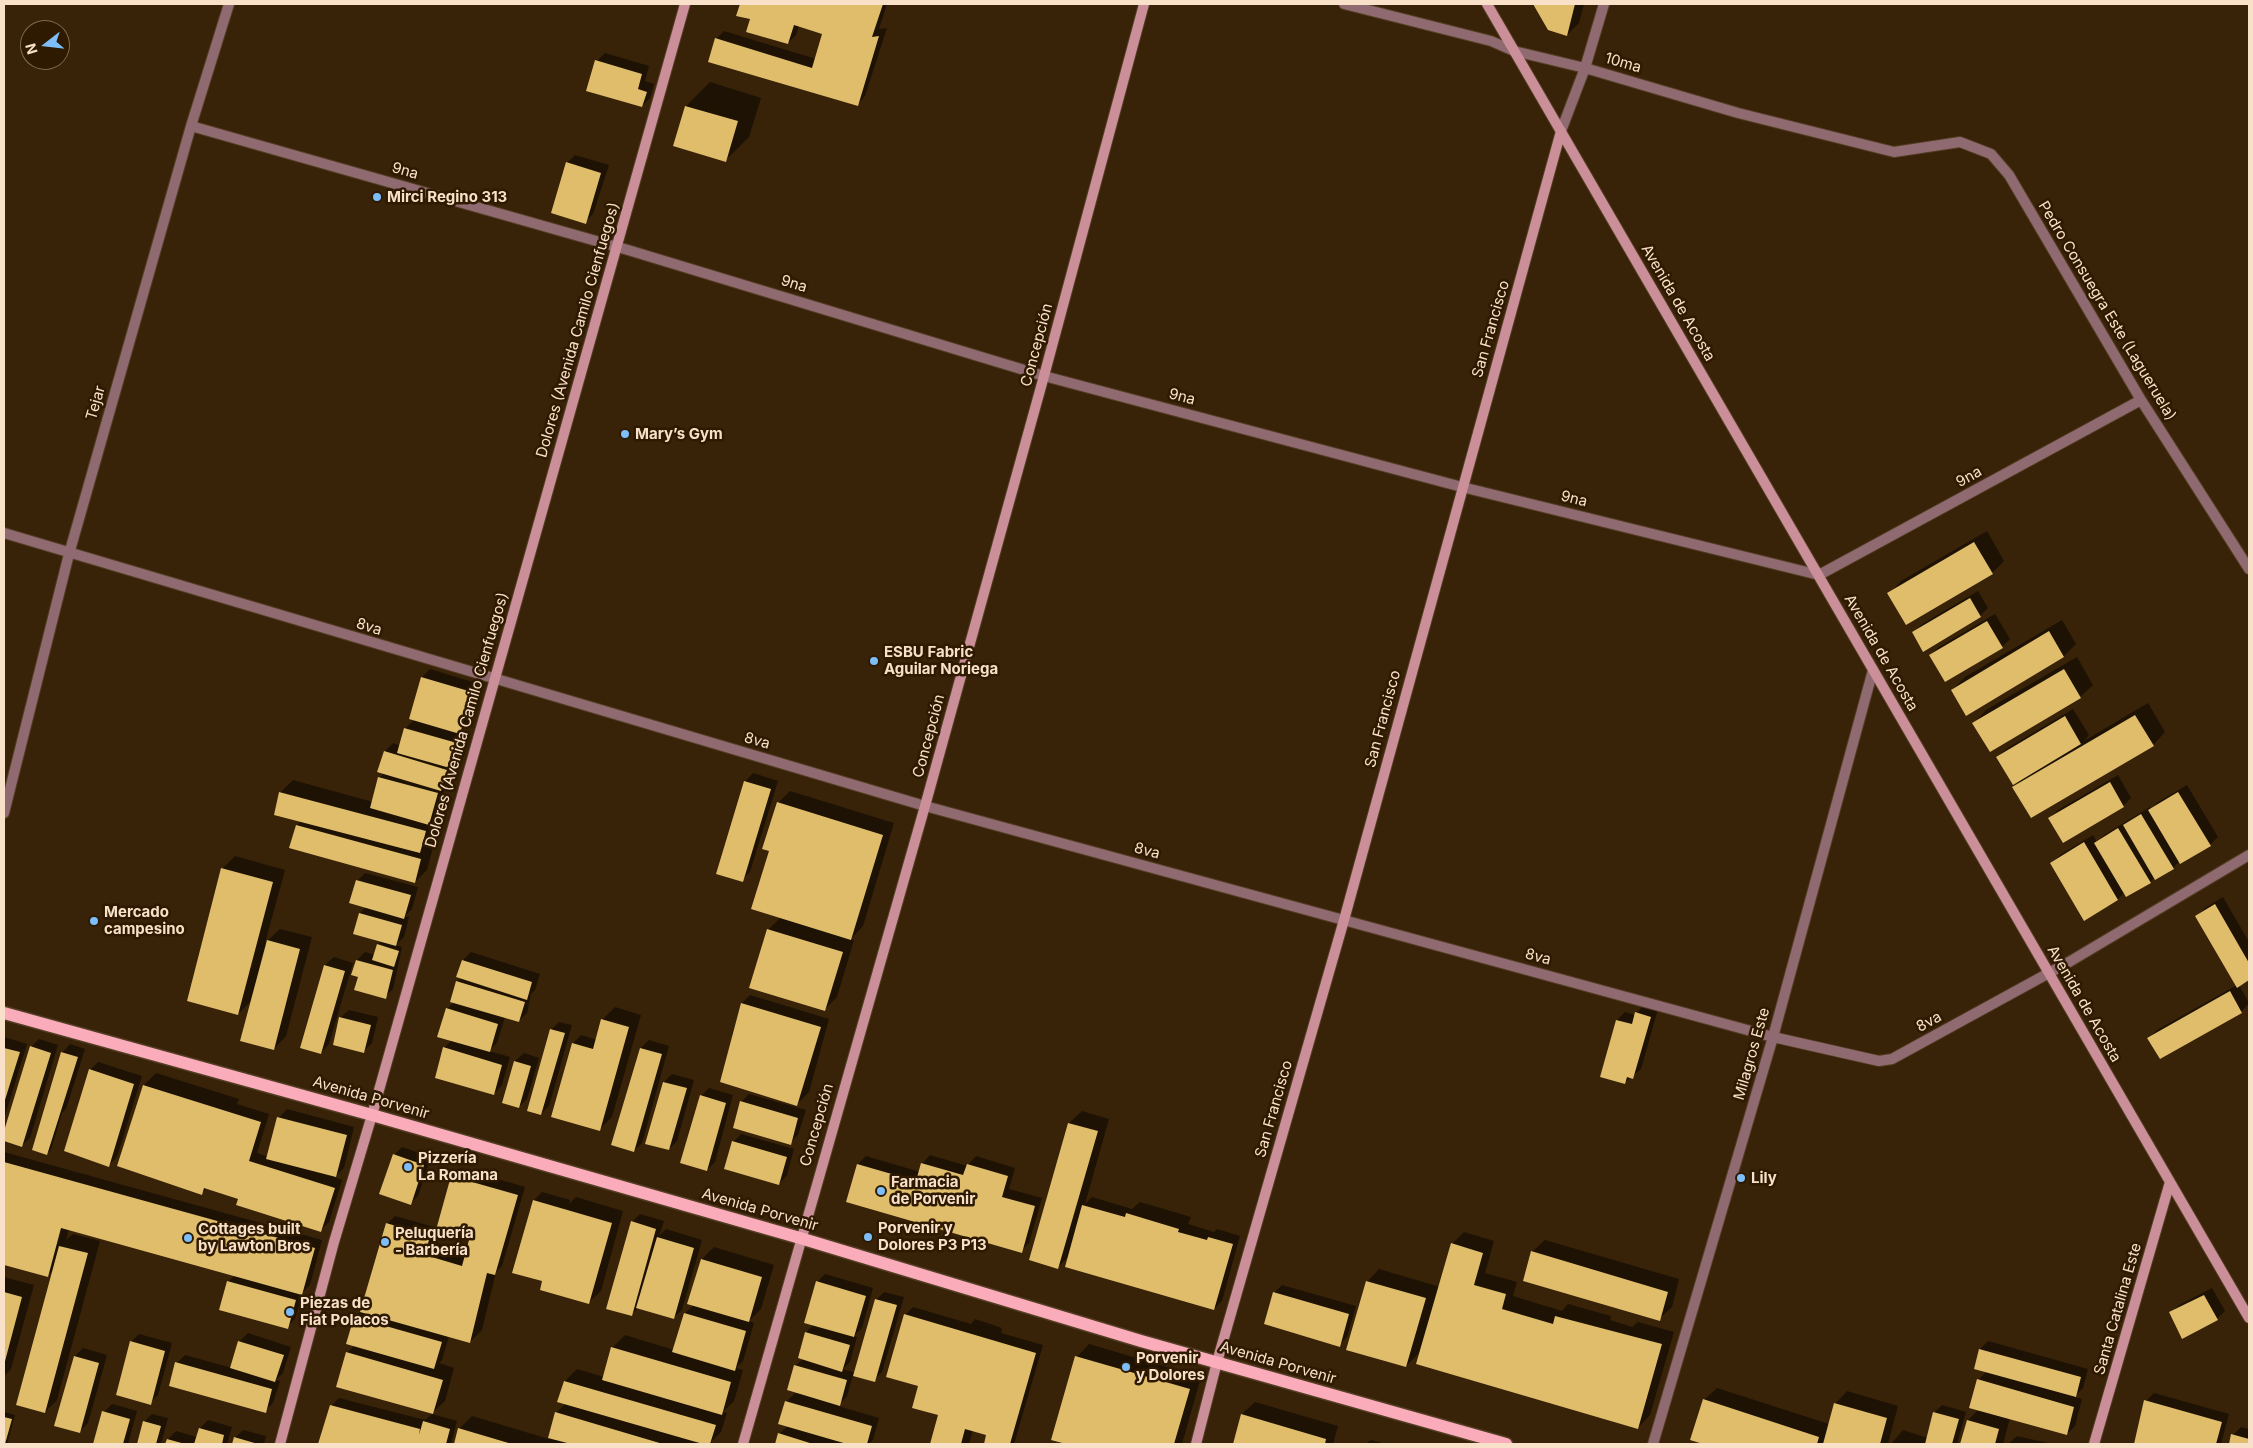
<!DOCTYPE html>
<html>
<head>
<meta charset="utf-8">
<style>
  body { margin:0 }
  #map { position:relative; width:2253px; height:1448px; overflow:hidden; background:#382208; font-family:Inter,sans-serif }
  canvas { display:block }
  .frame { position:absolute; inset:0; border:5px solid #f9e0c8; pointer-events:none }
  .north { position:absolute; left:20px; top:20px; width:50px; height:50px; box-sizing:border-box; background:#2e1901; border:1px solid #7f6951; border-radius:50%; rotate:254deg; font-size:14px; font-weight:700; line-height:20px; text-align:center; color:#f9e0c8 }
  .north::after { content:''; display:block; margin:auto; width:18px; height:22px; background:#7dbef9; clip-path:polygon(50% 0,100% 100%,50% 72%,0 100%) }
</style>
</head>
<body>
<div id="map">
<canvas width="2253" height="1448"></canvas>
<div class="frame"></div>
<div class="north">N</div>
</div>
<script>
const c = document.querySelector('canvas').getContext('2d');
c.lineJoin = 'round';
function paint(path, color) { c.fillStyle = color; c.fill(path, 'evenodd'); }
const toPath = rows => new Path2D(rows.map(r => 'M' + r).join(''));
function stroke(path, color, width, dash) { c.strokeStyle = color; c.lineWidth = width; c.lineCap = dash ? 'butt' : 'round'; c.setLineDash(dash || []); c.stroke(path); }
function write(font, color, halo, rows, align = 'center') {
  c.font = font + ' Inter,sans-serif'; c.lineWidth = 5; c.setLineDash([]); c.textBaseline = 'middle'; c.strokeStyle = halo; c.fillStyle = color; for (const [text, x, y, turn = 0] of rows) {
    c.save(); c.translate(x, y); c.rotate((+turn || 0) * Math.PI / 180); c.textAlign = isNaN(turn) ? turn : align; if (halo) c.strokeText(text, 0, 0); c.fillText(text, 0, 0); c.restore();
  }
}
const shadow = toPath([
  [741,4,887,4,879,29,887,28,865,96,857,105,716,39,724,31,816,59,824,33,799,26,796,35,788,43,751,18,738,15],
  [1535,4,1584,4,1579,23,1567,35,1549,29],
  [605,53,649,66,645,81,654,84,650,98,642,106,597,61],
  [710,82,761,98,749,137,725,161,674,145,686,106],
  [575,155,609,165,593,214,585,222,567,163],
  [1987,531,2004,561,1992,573,1889,594,1901,581],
  [1978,591,1988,608,1980,616,1914,632,1922,624],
  [1995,614,2010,639,2002,647,1930,655,1939,647],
  [2062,620,2076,644,2064,656,1966,714,1952,690,1965,677],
  [2077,657,2093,685,2080,697,1974,723,1986,710],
  [430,669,479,684,467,725,459,733,464,735,458,758,446,785,435,818,437,819,432,839,426,845,433,847,427,870,415,882,291,847,297,825,301,821,280,793,293,780,373,802,380,777,384,773,385,751,393,743,401,746,405,729,415,719,422,677],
  [2148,703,2165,732,2153,745,2014,787,2023,778,1998,757,2006,749,2073,709,2089,735,2084,741],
  [753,773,778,781,750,872,742,880,745,782],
  [2118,775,2131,798,2123,806,2063,841,2050,818,2058,810],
  [2187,785,2218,837,2210,845,2180,861,2173,868,2155,877,2150,882,2125,892,2118,899,2084,919,2052,863,2060,855,2093,835,2097,842,2104,835,2150,807,2151,809,2158,802],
  [790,791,894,823,863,926,851,939,854,940,837,997,824,1010,768,930,781,917,778,803],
  [235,856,285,870,265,943,280,929,312,937,286,1036,274,1049,253,999,238,1014,222,869],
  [365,873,418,887,412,909,405,916,409,917,404,937,396,945,402,947,393,989,385,997,360,976,357,960,365,952,375,955,378,944,382,941,360,913,366,907,357,881],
  [2223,897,2249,942,2249,979,2239,985,2249,1003,2241,1012,2149,1038,2157,1030,2237,985,2197,916,2205,908],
  [471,952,540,974,535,990,531,994,527,1013,519,1021,505,1017,497,1043,489,1051,510,1057,502,1085,494,1094,444,1048,452,1040,447,1009,454,1002,457,982,462,978,458,976,463,960],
  [334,957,353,963,329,1044,321,1053,302,1047,325,965],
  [750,995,829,1019,809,1092,797,1104,732,1035,742,1003],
  [1644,1005,1658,1009,1641,1069,1624,1083,1617,1020,1625,1012,1635,1015],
  [615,1007,641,1015,612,1117,599,1130,573,1043,581,1035,597,1040,603,1019],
  [349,1010,378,1017,372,1043,364,1051,340,1018],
  [559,1022,572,1025,549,1106,541,1114,551,1030],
  [4,1037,27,1044,4,1119],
  [39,1039,58,1045,30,1138,21,1146,4,1140,4,1135,31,1047],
  [649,1040,669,1046,642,1143,634,1151,641,1048],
  [70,1044,85,1049,66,1109,62,1113,51,1150,47,1154,62,1053],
  [524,1053,539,1058,527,1099,519,1107,504,1102,515,1061],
  [98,1062,142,1076,117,1157,109,1165,90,1070],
  [156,1073,239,1099,237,1104,269,1114,257,1153,268,1157,279,1118,287,1109,354,1127,344,1168,334,1177,342,1180,329,1222,321,1230,207,1188,202,1193,119,1165,144,1085],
  [672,1074,694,1080,677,1141,669,1149,647,1143,664,1082],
  [709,1088,733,1095,715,1162,707,1170,701,1096],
  [749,1094,806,1110,798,1135,790,1143,741,1102],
  [1082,1111,1109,1119,1085,1204,1092,1197,1132,1209,1140,1202,1191,1217,1188,1224,1214,1232,1217,1229,1240,1236,1222,1301,1214,1309,1069,1256,1058,1267,1031,1259,1069,1123],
  [741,1134,794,1149,787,1175,779,1184,733,1142],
  [402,1147,431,1157,418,1196,410,1204,394,1155],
  [4,1152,322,1240,310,1285,303,1292,295,1319,287,1327,228,1282,235,1275,69,1229,66,1240,73,1234,100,1241,57,1400,45,1412,54,1269,48,1276,4,1264],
  [930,1155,967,1166,976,1156,1015,1168,1009,1189,1042,1198,1029,1243,1021,1251,858,1164,866,1156,920,1172,922,1164],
  [460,1168,525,1187,502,1266,496,1272,482,1330,470,1342,449,1336,442,1360,439,1363,454,1368,445,1401,432,1413,338,1386,348,1352,355,1345,355,1317,362,1310,387,1224,395,1216,438,1228,452,1176],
  [437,1229,470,1239,467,1252,434,1242],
  [542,1192,570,1200,569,1204,576,1197,623,1211,601,1291,588,1303,544,1280,534,1200],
  [640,1214,664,1221,659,1236,666,1229,702,1240,682,1310,673,1318,638,1308,631,1315,632,1222],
  [1464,1232,1494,1241,1485,1273,1517,1282,1513,1296,1562,1311,1568,1304,1611,1316,1610,1320,1632,1327,1638,1322,1674,1332,1650,1415,1638,1428,1421,1351,1406,1366,1367,1282,1379,1269,1440,1287,1452,1244],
  [1545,1240,1679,1279,1672,1307,1659,1319,1532,1252],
  [714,1247,774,1265,761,1309,749,1321,754,1323,743,1361,736,1368,743,1370,734,1401,723,1412,727,1413,721,1432,711,1442,713,1444,455,1444,459,1429,472,1416,549,1439,556,1413,566,1403,559,1401,565,1381,577,1369,604,1377,612,1348,625,1335,674,1350,685,1313,694,1305,702,1259],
  [825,1274,873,1288,862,1328,854,1336,857,1337,850,1362,843,1369,856,1373,876,1300,884,1292,904,1297,882,1372,874,1380,853,1375,847,1396,838,1406,879,1418,873,1440,869,1444,776,1444,779,1434,788,1426,786,1402,796,1392,795,1366,803,1359,806,1333,814,1324,817,1282],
  [4,1277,34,1285,11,1369,4,1376],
  [1282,1285,1356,1306,1347,1337,1339,1345,1274,1293],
  [2212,1288,2225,1311,2217,1319,2171,1313,2179,1305],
  [913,1307,971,1324,975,1319,1002,1328,1001,1333,1043,1345,1014,1444,985,1444,988,1434,973,1430,969,1444,931,1444,939,1414,920,1385,905,1315],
  [248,1333,291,1347,283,1373,276,1380,280,1381,273,1403,265,1411,177,1363,185,1355,232,1368,240,1341],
  [139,1334,172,1343,158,1395,150,1403,131,1342],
  [1988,1341,2088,1369,2083,1388,2074,1397,2082,1399,2075,1426,2067,1434,2010,1418,2003,1444,1961,1444,1968,1420,1979,1409,1978,1380,1987,1371,1980,1349],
  [1089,1344,1201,1377,1182,1444,1060,1444,1062,1442,1077,1357],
  [83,1348,107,1355,88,1423,80,1431,75,1356],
  [1717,1388,1829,1424,1835,1404,1847,1391,1898,1406,1888,1444,1707,1444,1692,1440,1704,1400],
  [2154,1393,2229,1414,2221,1444,2135,1444,2146,1401],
  [339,1398,425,1420,432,1414,457,1421,451,1444,320,1444,331,1406],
  [1255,1402,1338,1426,1333,1444,1234,1444,1242,1414],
  [112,1404,137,1411,128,1444,95,1444,104,1412],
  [1942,1405,1966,1412,1957,1444,1891,1444,1903,1430,1928,1438,1934,1413],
  [4,1412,15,1415,7,1444,4,1444],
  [152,1414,168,1418,161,1444,138,1444,144,1422],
  [208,1420,232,1427,227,1444,166,1444,168,1439,176,1431,197,1437,200,1428],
  [2241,1427,2249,1429,2249,1444,2230,1444,2233,1435],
  [243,1430,266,1436,264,1444,234,1444,235,1438],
  [2017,1436,2052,1444,2008,1444],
  [1371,1440,1385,1444,1366,1444]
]);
const building = toPath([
  [740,4,883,4,872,37,879,36,858,106,708,62,715,38,812,68,822,34,794,25,788,44,746,32,750,19,736,16],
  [1533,4,1575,4,1567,36,1548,30],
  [595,60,642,74,638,89,647,92,642,107,586,91],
  [685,106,738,121,726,162,673,146],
  [566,162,601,173,586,224,551,213],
  [1974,542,1993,574,1906,625,1887,593],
  [1970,598,1981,617,1923,652,1912,632],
  [1987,621,2003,648,1945,682,1929,655],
  [2049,631,2064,657,1966,716,1951,690],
  [2064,669,2081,698,1990,752,1972,723],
  [421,677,472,692,460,734,409,719],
  [2135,715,2154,746,2031,818,2012,787],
  [2065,716,2081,744,2013,785,1996,757],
  [404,728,457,743,450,768,397,753],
  [384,751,447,770,441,791,377,772],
  [378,777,438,793,429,825,370,808],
  [744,781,771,789,743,882,716,874],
  [2110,782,2124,807,2063,843,2048,818],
  [279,792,426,831,420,853,274,815],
  [2178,792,2211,846,2180,864,2148,810],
  [777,802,883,835,851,940,751,909,769,851,762,849],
  [2141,814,2174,869,2155,880,2123,825],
  [296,825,421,859,415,883,289,848],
  [2118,828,2151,883,2126,897,2094,843],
  [2084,842,2118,900,2084,921,2050,863],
  [221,868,273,882,238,1015,187,1001],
  [356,880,411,895,404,919,349,903],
  [2215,904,2249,963,2249,980,2237,988,2195,916],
  [359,913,402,925,396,946,353,934],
  [767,929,843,952,825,1011,749,988],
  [267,940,300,949,274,1050,240,1041],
  [377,944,399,951,394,967,372,960],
  [356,960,393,970,386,999,354,990,358,977,351,975],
  [462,960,532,982,527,1000,456,977],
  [324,965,345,971,321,1054,300,1048],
  [456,981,525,1002,519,1022,450,1002],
  [2230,991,2242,1013,2160,1059,2147,1038],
  [741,1003,821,1027,797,1106,720,1082],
  [446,1008,498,1024,490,1052,437,1037],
  [1635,1012,1651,1017,1633,1079,1627,1077,1625,1084,1600,1077,1616,1020,1632,1024],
  [339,1017,371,1025,364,1053,333,1045],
  [601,1019,629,1027,600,1131,551,1117,572,1043,593,1049],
  [550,1029,565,1033,541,1115,527,1111],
  [30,1046,51,1053,22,1147,4,1141,4,1131],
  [443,1047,502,1065,494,1095,435,1078],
  [4,1048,20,1052,4,1103],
  [640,1048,662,1054,634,1152,611,1145],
  [61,1052,78,1057,47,1155,32,1150],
  [514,1061,531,1066,519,1108,502,1103],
  [89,1069,134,1084,109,1167,64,1151],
  [663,1082,687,1088,669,1150,645,1144],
  [143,1085,261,1122,249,1161,335,1188,321,1232,236,1205,238,1199,204,1188,202,1195,117,1166],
  [700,1095,726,1103,707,1171,680,1163],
  [740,1101,798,1118,791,1145,733,1128],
  [277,1117,347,1135,336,1177,266,1159],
  [1068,1123,1098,1131,1058,1269,1029,1260],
  [732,1141,787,1157,779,1185,724,1169],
  [393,1154,424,1165,411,1205,379,1194],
  [4,1162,315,1248,302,1295,61,1228,48,1277,4,1265],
  [921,1163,963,1175,967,1164,1008,1176,1002,1197,1035,1206,1022,1253,846,1202,857,1164,916,1181],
  [451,1176,518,1195,495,1275,487,1273,470,1343,360,1312,386,1223,430,1236,425,1255,462,1266,469,1240,436,1230],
  [533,1200,612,1223,589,1304,540,1290,542,1281,512,1273],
  [1082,1205,1125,1217,1126,1213,1179,1229,1178,1232,1207,1240,1208,1237,1233,1244,1214,1310,1065,1267],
  [631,1221,656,1229,632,1316,606,1309],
  [657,1237,694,1248,674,1319,636,1308],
  [1451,1243,1483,1253,1474,1285,1506,1294,1502,1309,1553,1324,1555,1316,1662,1344,1638,1429,1416,1364],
  [59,1246,88,1253,45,1413,16,1405],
  [1531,1251,1668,1292,1660,1321,1523,1281],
  [701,1259,762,1277,749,1322,687,1304],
  [227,1281,296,1300,288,1329,219,1310],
  [816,1281,866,1296,854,1337,804,1323],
  [1366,1281,1426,1298,1406,1367,1346,1350],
  [4,1292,22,1297,4,1365],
  [1273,1292,1349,1314,1340,1347,1264,1324],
  [2204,1295,2218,1320,2182,1339,2169,1312],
  [875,1299,897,1305,875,1382,853,1376],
  [684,1313,746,1331,735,1371,672,1352],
  [904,1314,1036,1353,1010,1444,984,1444,986,1435,965,1429,961,1444,930,1444,938,1415,912,1408,918,1386,886,1377],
  [354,1317,442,1342,434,1369,346,1344],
  [805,1332,850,1345,842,1372,798,1358],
  [130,1341,165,1351,151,1405,116,1395],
  [238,1341,284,1355,275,1382,230,1368],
  [611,1347,731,1382,722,1415,602,1380],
  [1979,1349,2081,1377,2076,1397,1974,1369],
  [346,1352,443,1380,433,1414,336,1387],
  [74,1356,99,1363,80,1433,54,1426],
  [1075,1356,1190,1389,1174,1444,1066,1444,1051,1440],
  [175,1362,272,1389,266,1413,169,1386],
  [794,1365,847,1380,840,1406,787,1390],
  [1977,1379,2074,1407,2067,1435,1969,1408],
  [564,1381,716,1425,710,1444,703,1444,557,1402],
  [1703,1399,1819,1437,1817,1444,1703,1444,1690,1440],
  [2144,1400,2222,1422,2216,1444,2134,1444],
  [785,1401,872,1426,867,1444,847,1444,778,1424],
  [1834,1403,1887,1418,1880,1444,1823,1444],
  [330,1405,420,1429,419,1435,423,1421,450,1429,446,1444,318,1444],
  [102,1411,130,1419,123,1444,93,1444],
  [555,1412,663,1444,571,1444,548,1438],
  [1933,1412,1959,1419,1952,1444,1925,1444],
  [1241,1414,1326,1439,1325,1444,1233,1444],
  [4,1417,12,1419,5,1444,4,1444],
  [1967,1420,1999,1429,1995,1444,1960,1444],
  [143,1421,161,1426,156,1444,137,1444],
  [199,1428,224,1435,222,1444,194,1444],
  [458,1428,512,1444,454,1444],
  [778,1433,813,1444,775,1444],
  [2231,1434,2249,1439,2249,1444,2229,1444],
  [234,1437,258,1444,232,1444],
  [167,1439,185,1444,165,1444]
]);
const street = toPath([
  [1344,4,1491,41,1514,51,1585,68,1738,113,1894,152,1960,142,1991,154,2009,175,2141,400,2249,569],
  [191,126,628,250,1044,376,1462,487,1819,575,2141,400],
  [1561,131,1585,68,1604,4],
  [4,533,925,806,1773,1037,1879,1061,1892,1059,2069,962,2249,855],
  [4,813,69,554,191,126,229,4],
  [1653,1444,1773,1037,1873,670]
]);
const secondary = toPath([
  [1487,4,2249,1318],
  [280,1444,334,1242,372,1115,685,4],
  [743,1444,925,806,1044,376,1144,4],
  [1196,1444,1217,1362,1344,920,1561,131],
  [2094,1444,2170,1182]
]);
const primary = toPath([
  [4,1013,372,1115,800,1238,1141,1341,1506,1444]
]);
const markers = [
  [377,197,5,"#7dbef9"],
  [625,434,5,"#7dbef9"],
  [874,661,5,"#7dbef9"],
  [94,921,5,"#7dbef9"],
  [408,1167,5,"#7dbef9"],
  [1741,1178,5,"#7dbef9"],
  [881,1191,5,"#7dbef9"],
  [868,1237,5,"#7dbef9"],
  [188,1238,5,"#7dbef9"],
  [385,1242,5,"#7dbef9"],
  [290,1312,5,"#7dbef9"],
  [1126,1367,5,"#7dbef9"]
];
const streetNames = [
  ["10ma",1623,63,16],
  ["9na",405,171,16],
  ["9na",794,284,17],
  ["Avenida de Acosta",1678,303,60],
  ["Pedro Consuegra Este (Lagueruela)",2107,311,59],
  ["San Francisco",1491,329,-74],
  ["Dolores (Avenida Camilo Cienfuegos)",578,330,-74],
  ["Concepción",1037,345,-75],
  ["9na",1182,397,15],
  ["Tejar",96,403,-74],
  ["9na",1969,477,-29],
  ["9na",1574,499,14],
  ["8va",369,627,17],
  ["Avenida de Acosta",1881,653,60],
  ["San Francisco",1383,719,-75],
  ["Dolores (Avenida Camilo Cienfuegos)",467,720,-74],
  ["Concepción",929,736,-75],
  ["8va",757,741,16],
  ["8va",1147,851,15],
  ["8va",1538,957,15],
  ["Avenida de Acosta",2084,1004,60],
  ["8va",1929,1022,-29],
  ["Milagros Este",1752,1054,-74],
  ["Avenida Porvenir",371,1098,16],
  ["San Francisco",1274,1109,-74],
  ["Concepción",817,1125,-74],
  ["Avenida Porvenir",760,1210,16],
  ["Santa Catalina Este",2118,1309,-74],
  ["Avenida Porvenir",1278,1363,16]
];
const poiNames = [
  ["Mirci Regino 313",387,197],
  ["Mary’s Gym",635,434],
  ["ESBU Fabric",884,652],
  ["Aguilar Noriega",884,669],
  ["Mercado",104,912],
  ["campesino",104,929],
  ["Pizzería",418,1158],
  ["La Romana",418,1175],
  ["Lily",1751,1178],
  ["Farmacia",891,1182],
  ["de Porvenir",891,1199],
  ["Porvenir y",878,1228],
  ["Dolores P3 P13",878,1245],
  ["Cottages built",198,1229],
  ["by Lawton Bros",198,1246],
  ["Peluquería",395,1233],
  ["- Barbería",395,1250],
  ["Piezas de",300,1303],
  ["Fiat Polacos",300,1320],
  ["Porvenir",1136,1358],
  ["y Dolores",1136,1375]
];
paint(shadow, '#0007');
paint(building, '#dfbd6b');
stroke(street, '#533d23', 12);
stroke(secondary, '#533d23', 12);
stroke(primary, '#533d23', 15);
stroke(street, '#906a71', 10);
stroke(secondary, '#cb8f9a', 10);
stroke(primary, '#faacba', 12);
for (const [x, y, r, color] of markers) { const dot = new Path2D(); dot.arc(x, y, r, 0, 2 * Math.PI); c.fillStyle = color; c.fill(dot); stroke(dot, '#2e1901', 2); }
write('15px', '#f9e0c8', '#2e1901', streetNames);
write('bold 15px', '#f9e0c8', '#2e1901', poiNames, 'left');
</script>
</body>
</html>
